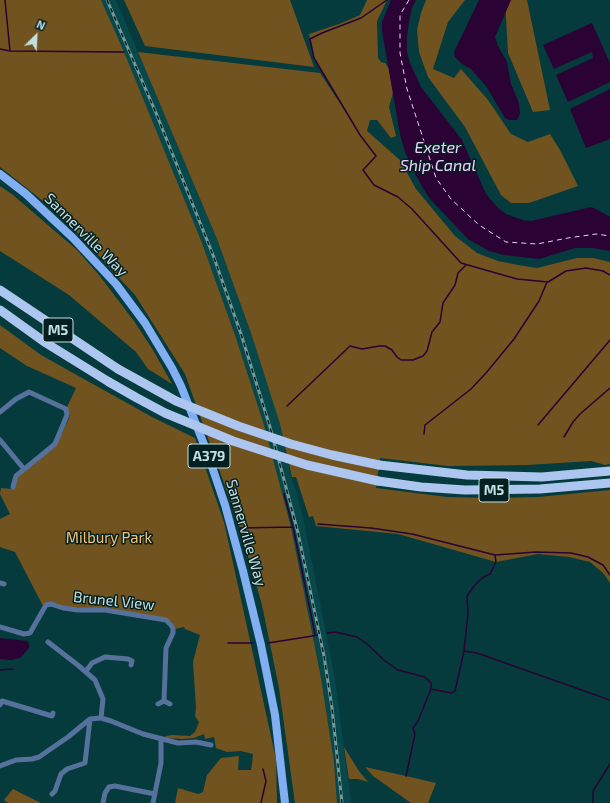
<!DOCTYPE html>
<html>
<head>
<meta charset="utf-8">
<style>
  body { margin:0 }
  #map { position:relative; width:610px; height:803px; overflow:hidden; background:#053b3d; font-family:"Exo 2",sans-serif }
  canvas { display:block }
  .north { position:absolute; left:16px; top:16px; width:40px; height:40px; -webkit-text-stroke:3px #041f20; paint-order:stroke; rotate:24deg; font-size:11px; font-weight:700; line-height:16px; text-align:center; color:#c3e1e2 }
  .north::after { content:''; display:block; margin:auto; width:14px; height:18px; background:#c3e1e2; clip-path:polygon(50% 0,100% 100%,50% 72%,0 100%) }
</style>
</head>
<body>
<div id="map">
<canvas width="610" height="803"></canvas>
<div class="north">N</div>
</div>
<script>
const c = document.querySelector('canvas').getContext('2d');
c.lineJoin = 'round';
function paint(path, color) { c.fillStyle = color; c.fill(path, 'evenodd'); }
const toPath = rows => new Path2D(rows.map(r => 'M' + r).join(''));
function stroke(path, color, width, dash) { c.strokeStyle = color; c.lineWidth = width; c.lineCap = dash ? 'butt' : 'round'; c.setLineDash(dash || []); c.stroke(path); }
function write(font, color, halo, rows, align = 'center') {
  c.font = font + ' "Exo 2",sans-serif'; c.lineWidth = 3; c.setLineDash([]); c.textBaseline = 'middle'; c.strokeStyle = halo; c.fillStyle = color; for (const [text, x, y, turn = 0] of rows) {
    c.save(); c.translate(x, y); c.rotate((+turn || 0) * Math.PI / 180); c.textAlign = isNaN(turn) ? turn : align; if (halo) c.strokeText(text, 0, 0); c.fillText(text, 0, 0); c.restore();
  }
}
const built = toPath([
  [101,0,116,0,217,239,251,333,280,424,289,468,303,517,335,679,351,803,337,803,334,762,321,678,291,527,264,425,236,338,202,243]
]);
const green = toPath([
  [0,0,101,0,124,52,202,243,236,338,264,425,291,527,321,678,334,762,337,803,295,803,279,688,262,605,240,528,185,374,135,295,62,216,0,167],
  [124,0,290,0,314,67,145,46],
  [367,0,387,0,377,21,378,58,381,62,385,63,392,73,394,89,389,107,396,136,391,138,377,120,370,120,367,131,400,160,416,189,455,236,477,253,498,261,518,265,537,268,577,258,593,258,610,262,610,464,605,465,591,461,527,465,448,466,380,458,376,488,447,497,492,498,538,497,610,490,610,583,604,574,590,562,569,557,538,554,496,562,398,534,316,526,313,516,309,517,296,477,292,477,280,424,251,333,217,239,138,52,320,73,352,121,314,58,309,34,339,24,360,15],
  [426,0,465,0,448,22,433,69,454,78,461,69,488,100,511,134,528,142,550,134,560,150,578,186,529,203,511,203,501,195,465,127,428,77,419,52,417,30,421,13],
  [505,0,527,0,550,110,533,112,508,53],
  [0,186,13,195,77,250,99,275,134,321,153,350,172,384,148,369,136,352,69,295,0,251],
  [0,325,41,355,152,417,195,438,224,522,276,759,277,803,175,803,178,788,198,794,203,792,207,775,221,758,239,756,238,770,251,770,252,764,253,754,241,751,227,752,216,748,214,737,205,739,204,734,194,738,183,739,165,738,166,736,172,735,190,736,195,732,199,722,195,716,196,708,193,662,200,635,185,629,184,627,175,629,172,622,166,618,82,608,43,606,15,552,0,547,0,519,10,514,0,494,1,488,13,489,15,488,16,479,56,446,70,416,67,407,76,388,27,366,0,348],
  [344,747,359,771,368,782,358,779,349,779],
  [365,767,406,776,436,783,428,803,411,803,373,776],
  [13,789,41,803,8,803,4,800]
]);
const water = toPath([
  [391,0,416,0,412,8,409,21,407,38,407,52,410,63,421,87,462,140,486,194,498,208,506,214,523,220,531,221,591,207,596,209,610,217,610,251,593,248,575,248,539,259,504,255,489,251,468,239,430,199,423,188,413,170,405,152,400,134,382,31,382,22],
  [479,0,511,0,495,37,498,46,507,62,511,84,519,103,520,114,517,120,509,120,505,118,486,86,471,69,462,64,455,57,454,52],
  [592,23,610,63,610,82,568,102,556,75,593,58,592,52,554,69,543,45],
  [610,89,610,139,586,148,570,109],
  [0,638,27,641,29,643,29,648,20,658,11,660,0,659]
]);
const stream = toPath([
  [5,0,10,51],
  [387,0,361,18,322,33,310,39,314,58,360,135,376,156,363,170,374,185,398,197,412,209,461,263,517,279,548,282,566,271,586,268,603,271,610,275],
  [0,49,10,51,124,52],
  [287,406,350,346,362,349,379,346,385,346,392,350,397,357,401,360,413,360,423,356,427,351,432,332,440,322,443,303,455,285,458,273,466,265],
  [538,425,610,340],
  [424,434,425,425,471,389,486,373,514,339,539,301,547,282],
  [564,437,573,422,580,414,610,388],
  [284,494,293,527,315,634],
  [318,524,371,528,412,534,495,555,536,552,571,553,588,557,603,565,610,575],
  [240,528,293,527],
  [327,633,335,632,357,637,366,643,385,661,398,670,425,677,431,683,431,689,452,693,455,691,464,651,477,653,610,700],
  [228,643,253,643],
  [268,643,319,635],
  [464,651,468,614,467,596,474,586,482,578,490,574,496,562,495,555],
  [0,670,13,669],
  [406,776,415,734,413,728,418,721,431,689],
  [261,803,266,781,263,769],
  [593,803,593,791,610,764]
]);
const ferry = toPath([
  [409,0,400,15,400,53,407,89,436,178,451,199,479,225,506,242,537,244,568,238,596,234,610,236]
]);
const minor = toPath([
  [0,412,16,399,29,392,66,409,67,415,55,444,16,476,13,487],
  [0,440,24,469],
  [0,583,4,584],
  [0,627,24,634,30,633,46,605,51,604,63,608,78,610,105,610,166,620,171,625,173,629,173,633,166,648,164,701,170,704],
  [48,642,79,666,95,680,103,699,101,718],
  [86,671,92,663,105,657,128,659,132,661,131,665],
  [158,704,164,701],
  [0,705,2,701,52,716,53,713],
  [0,766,16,760,32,759,39,757,68,737,90,719,101,718,111,721,143,734,178,743,196,742,211,745],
  [52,794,55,791,61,774,67,769,85,763,90,719],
  [103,803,105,793,109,787,115,786,155,794],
  [153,803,161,763,161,740]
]);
const primary = toPath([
  [0,174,26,194,73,238,116,284,145,323,172,368,181,386,207,452,225,505,243,571,261,645,275,715,285,803]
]);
const motorway = toPath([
  [0,290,118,369],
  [0,310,46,343,109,382],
  [379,465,467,475,542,477,610,471],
  [378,481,421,487,465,490,540,489,610,483]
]);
const rail = toPath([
  [107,0,156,113,213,255,241,334,270,427,298,533,324,656,332,708,342,803]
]);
const motorwayBridge = toPath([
  [118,369,176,401,238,426,291,444,332,455,379,465],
  [109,382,137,398,165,413,233,441,307,465,378,481]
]);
const shields = [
  [58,330,30],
  [209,456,42],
  [494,490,30]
];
const shieldNames = [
  ["M5",58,330],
  ["A379",209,456],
  ["M5",494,490]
];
const streetNames = [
  ["Sannerville Way",86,235,45],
  ["Sannerville Way",246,533,74],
  ["Brunel View",114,601,6]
];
const parkNames = [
  ["Milbury Park",109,538]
];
const waterNames = [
  ["Exeter",438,148],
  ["Ship Canal",438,166]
];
paint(built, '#08484b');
paint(green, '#71531f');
paint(water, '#2a0234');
stroke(stream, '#2a0234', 1.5);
stroke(ferry, '#f4ceff', 1, [5, 4]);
stroke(minor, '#56719b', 5);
stroke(primary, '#82aef2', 8);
stroke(motorway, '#acc6ef', 9);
stroke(rail, '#719a9b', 3);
stroke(rail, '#041f20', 1.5, [4.5]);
stroke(motorwayBridge, '#acc6ef', 9);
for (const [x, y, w] of shields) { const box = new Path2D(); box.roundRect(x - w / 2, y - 12, w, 24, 3); c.fillStyle = '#041f20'; c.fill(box); stroke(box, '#c3e1e2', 1); }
write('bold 14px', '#c3e1e2', null, shieldNames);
write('15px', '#c3e1e2', '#041f20', streetNames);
write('15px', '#f6c573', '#041f20', parkNames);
write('italic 16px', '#f4ceff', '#041f20', waterNames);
</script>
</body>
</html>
